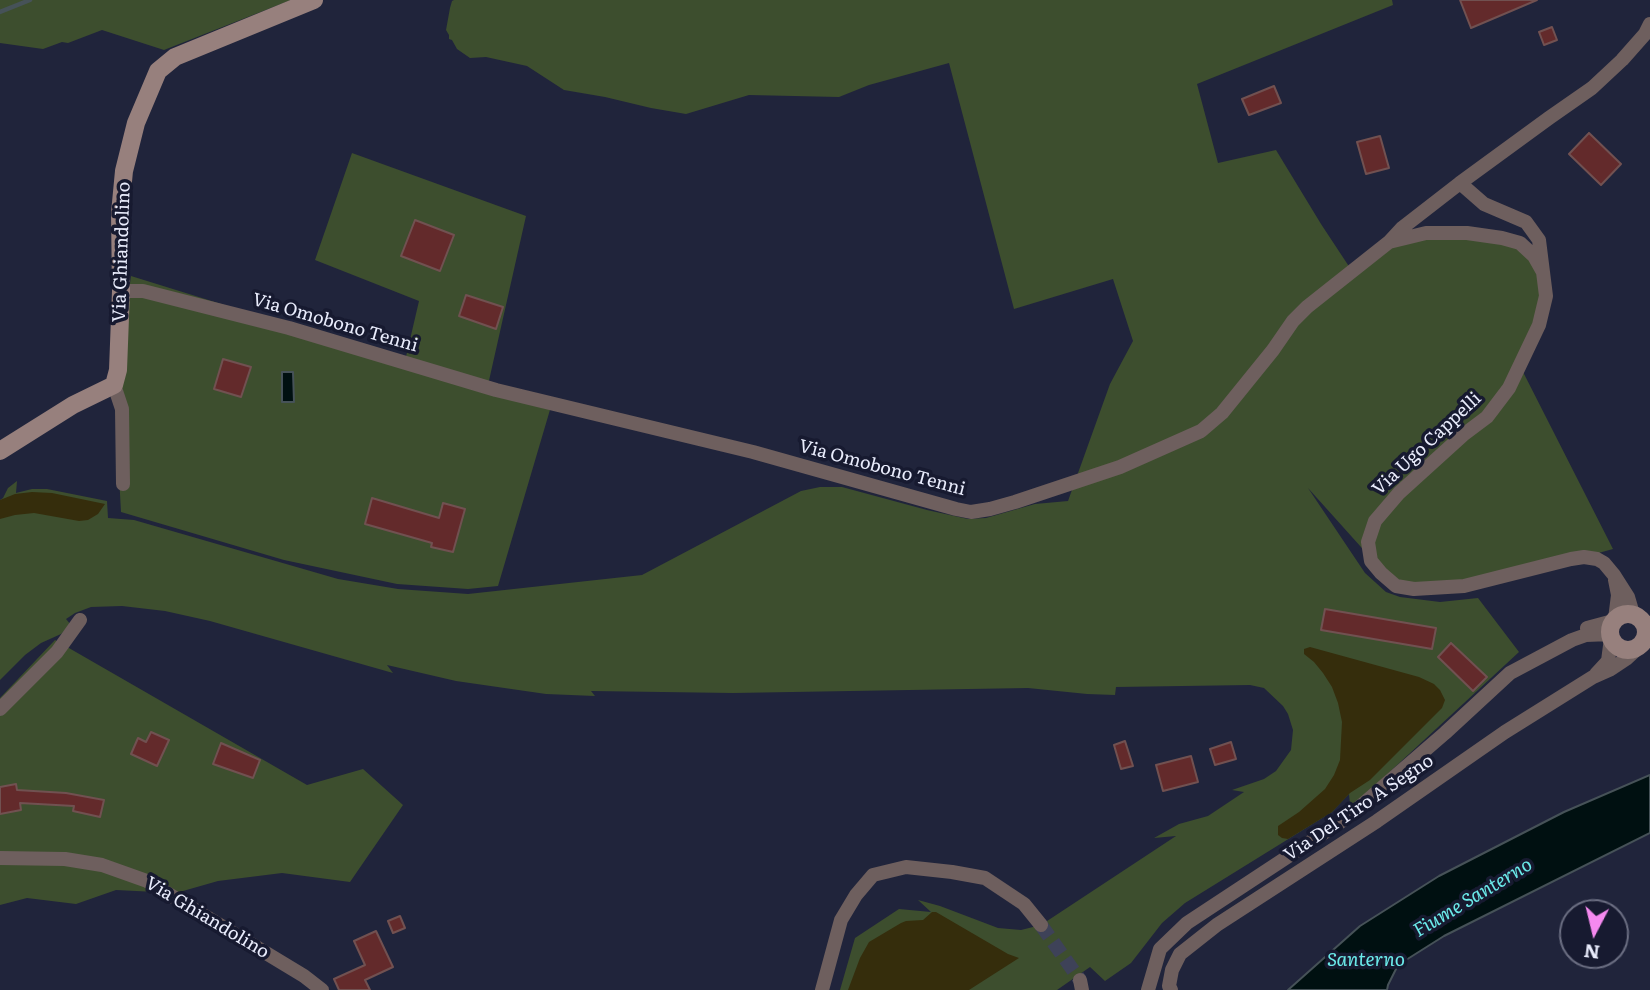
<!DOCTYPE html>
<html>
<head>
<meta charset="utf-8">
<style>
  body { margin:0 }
  #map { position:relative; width:1650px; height:990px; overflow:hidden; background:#20243b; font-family:Literata,serif }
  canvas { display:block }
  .north { position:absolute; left:1559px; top:899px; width:70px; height:70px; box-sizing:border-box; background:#171a30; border:2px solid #6b6e82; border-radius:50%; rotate:187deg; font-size:19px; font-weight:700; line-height:28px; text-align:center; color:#e9ecfc }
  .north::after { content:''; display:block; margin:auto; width:24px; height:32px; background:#f589ef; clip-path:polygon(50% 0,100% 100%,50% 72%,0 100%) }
</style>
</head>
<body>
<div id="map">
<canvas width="1650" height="990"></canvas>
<div class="north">N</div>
</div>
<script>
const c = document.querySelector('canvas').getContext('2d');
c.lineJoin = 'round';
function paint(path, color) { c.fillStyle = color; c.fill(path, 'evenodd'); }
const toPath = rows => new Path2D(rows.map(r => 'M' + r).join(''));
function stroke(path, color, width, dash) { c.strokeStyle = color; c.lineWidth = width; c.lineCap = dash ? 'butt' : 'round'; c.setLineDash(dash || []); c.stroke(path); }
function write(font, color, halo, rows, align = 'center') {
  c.font = font + ' Literata,serif'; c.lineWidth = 7; c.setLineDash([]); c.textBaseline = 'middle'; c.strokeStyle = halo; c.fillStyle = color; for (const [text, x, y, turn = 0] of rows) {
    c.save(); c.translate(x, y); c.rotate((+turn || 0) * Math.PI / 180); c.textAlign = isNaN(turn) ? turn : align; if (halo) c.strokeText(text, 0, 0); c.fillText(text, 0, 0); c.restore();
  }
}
const green = toPath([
  [0,0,291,0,164,50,102,30,68,43,62,42,43,49,0,43],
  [454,0,1392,0,1393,5,1197,84,1218,163,1276,150,1321,224,1352,271,1389,242,1467,233,1520,243,1543,272,1546,296,1520,366,1613,549,1584,557,1414,589,1396,586,1308,488,1365,573,1386,592,1400,597,1440,602,1478,598,1519,652,1354,805,1350,804,1349,794,1332,812,1185,903,1162,923,1131,963,1105,981,1090,967,1057,990,840,990,855,938,899,909,931,912,918,900,940,906,998,928,1021,930,1041,925,1176,836,1154,838,1179,824,1208,816,1244,792,1232,790,1264,779,1276,771,1291,750,1293,730,1288,714,1283,706,1264,688,1250,685,1116,687,1115,695,1087,694,1028,688,733,693,591,691,595,696,546,694,456,681,387,665,393,673,210,621,165,611,122,606,91,607,75,613,66,619,71,625,61,634,41,643,25,655,0,680,0,500,3,498,8,488,17,481,16,493,32,489,47,489,107,501,108,518,134,520,338,579,398,589,468,594,642,575,801,491,820,487,842,487,927,510,968,519,986,518,1035,504,1068,501,1110,384,1133,341,1113,279,1014,309,949,63,869,85,839,97,749,95,686,114,651,108,605,97,564,90,527,66,486,57,470,58,457,49,452,40,449,39,449,35,446,30,450,8,452,1],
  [352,153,526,216,488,385,552,403,498,586,468,589,397,584,284,560,121,512,114,385,118,370,131,276,405,361,419,301,315,260],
  [55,640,307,785,363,769,403,805,350,882,282,873,218,881,176,893,116,890,76,904,27,898,0,905,0,698]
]);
const sand = toPath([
  [32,492,52,493,105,504,98,514,88,520,79,521,34,513,15,515,0,519,0,500,15,494],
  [1310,647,1419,677,1434,684,1440,690,1445,700,1442,708,1370,780,1350,793,1332,812,1288,839,1282,838,1278,835,1278,826,1299,812,1325,789,1334,775,1340,760,1342,722,1338,703,1332,687,1323,673,1314,662,1304,654,1304,649],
  [932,912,936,912,1008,954,1019,958,969,990,848,990,860,958,869,942,901,923,906,921,923,920]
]);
const water = toPath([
  [282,372,293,372,294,402,282,402,282,372],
  [1650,775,1650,833,1444,936,1398,965,1388,985,1387,990,1288,990,1360,926,1439,876,1564,812,1650,775]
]);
const stream = toPath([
  [0,12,30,0]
]);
const building = toPath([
  [1460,0,1537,0,1471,28,1460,0],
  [1552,27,1557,40,1544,45,1539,32,1552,27],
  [1274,86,1281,103,1249,115,1242,99,1274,86],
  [1589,133,1621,164,1601,185,1569,154,1589,133],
  [1380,136,1389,168,1366,174,1357,142,1380,136],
  [415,220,454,235,440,271,401,256,415,220],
  [466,295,503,307,496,329,459,316,466,295],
  [223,359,251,367,241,397,214,389,223,359],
  [372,498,439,518,443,503,465,509,453,552,431,547,432,543,365,524,372,498],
  [1325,609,1436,628,1432,649,1321,630,1325,609],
  [1451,643,1487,677,1473,691,1438,657,1451,643],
  [151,732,169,740,157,766,131,754,138,738,146,742,151,732],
  [1125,741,1133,766,1121,769,1114,745,1125,741],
  [1231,742,1236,759,1215,765,1210,749,1231,742],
  [221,743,260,760,253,778,213,764,221,743],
  [1191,756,1198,782,1163,791,1156,765,1191,756],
  [16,784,17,790,66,793,104,800,100,817,73,811,74,806,20,803,21,810,0,814,0,787,16,784],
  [400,916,405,928,393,933,388,921,400,916],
  [376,931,393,967,365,980,370,990,339,990,334,979,365,965,354,941,376,931]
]);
const streetTunnel = toPath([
  [1041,925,1080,980]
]);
const street = toPath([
  [1390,241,1402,228,1460,183],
  [121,291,143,291,289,328,496,390,753,452,956,509,971,512,990,509,1015,502,1120,467,1201,431,1222,413,1273,350,1293,321,1307,307,1389,242,1426,233,1467,233,1502,238,1520,243,1534,256,1543,272],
  [114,385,122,409,123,484],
  [1615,580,1618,595,1615,619],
  [1633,614,1628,597,1614,575,1604,563,1597,559,1584,557,1571,559,1464,586,1414,589,1396,586,1381,573,1371,561,1368,542,1375,521,1399,493,1463,435,1487,417,1509,388,1539,325,1546,296,1539,240,1526,222,1484,204,1460,183,1549,118,1592,88,1622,60,1645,34,1650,24],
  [1587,628,1613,621],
  [1596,674,1608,661,1611,638],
  [0,709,57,652,80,620],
  [0,858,65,859,102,865,147,881,304,976,322,990],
  [1080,980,1082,990],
  [822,990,841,920,856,895,873,875,906,867,952,872,985,878,1024,904,1041,925],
  [1148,990,1160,949,1187,923,1348,817,1445,733,1510,673,1572,640,1586,635,1610,634],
  [1171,990,1169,986,1172,970,1180,954,1218,924,1377,821,1505,732,1593,677,1611,669,1626,659,1640,646]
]);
const secondary = toPath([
  [0,451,73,405,114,385,118,370,121,291,120,213,124,171,136,123,158,71,175,57,314,0],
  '1610 632a18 18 0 1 1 36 0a18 18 0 1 1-36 0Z'
]);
const streetNames = [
  ["Via Ghiandolino",122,252,-88],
  ["Via Omobono Tenni",335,323,16],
  ["Via Ugo Cappelli",1427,444,-43],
  ["Via Omobono Tenni",882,468,15],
  ["Via Del Tiro A Segno",1359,808,-34],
  ["Via Ghiandolino",207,918,31]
];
const waterNames = [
  ["Fiume Santerno",1473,898,-31],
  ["Santerno",1366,960]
];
paint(green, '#3d4e2e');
paint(sand, '#352d0c');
paint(water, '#001011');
stroke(water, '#465258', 2);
stroke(stream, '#465258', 4.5);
paint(building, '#632a2b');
stroke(building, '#715151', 2);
stroke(streetTunnel, '#3e4258', 14, [14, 7]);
stroke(street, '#6e5f5e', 14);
stroke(secondary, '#97807d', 18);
write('18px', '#e9ecfc', '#171a30', streetNames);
write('italic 19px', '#6beaea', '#171a30', waterNames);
</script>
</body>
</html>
